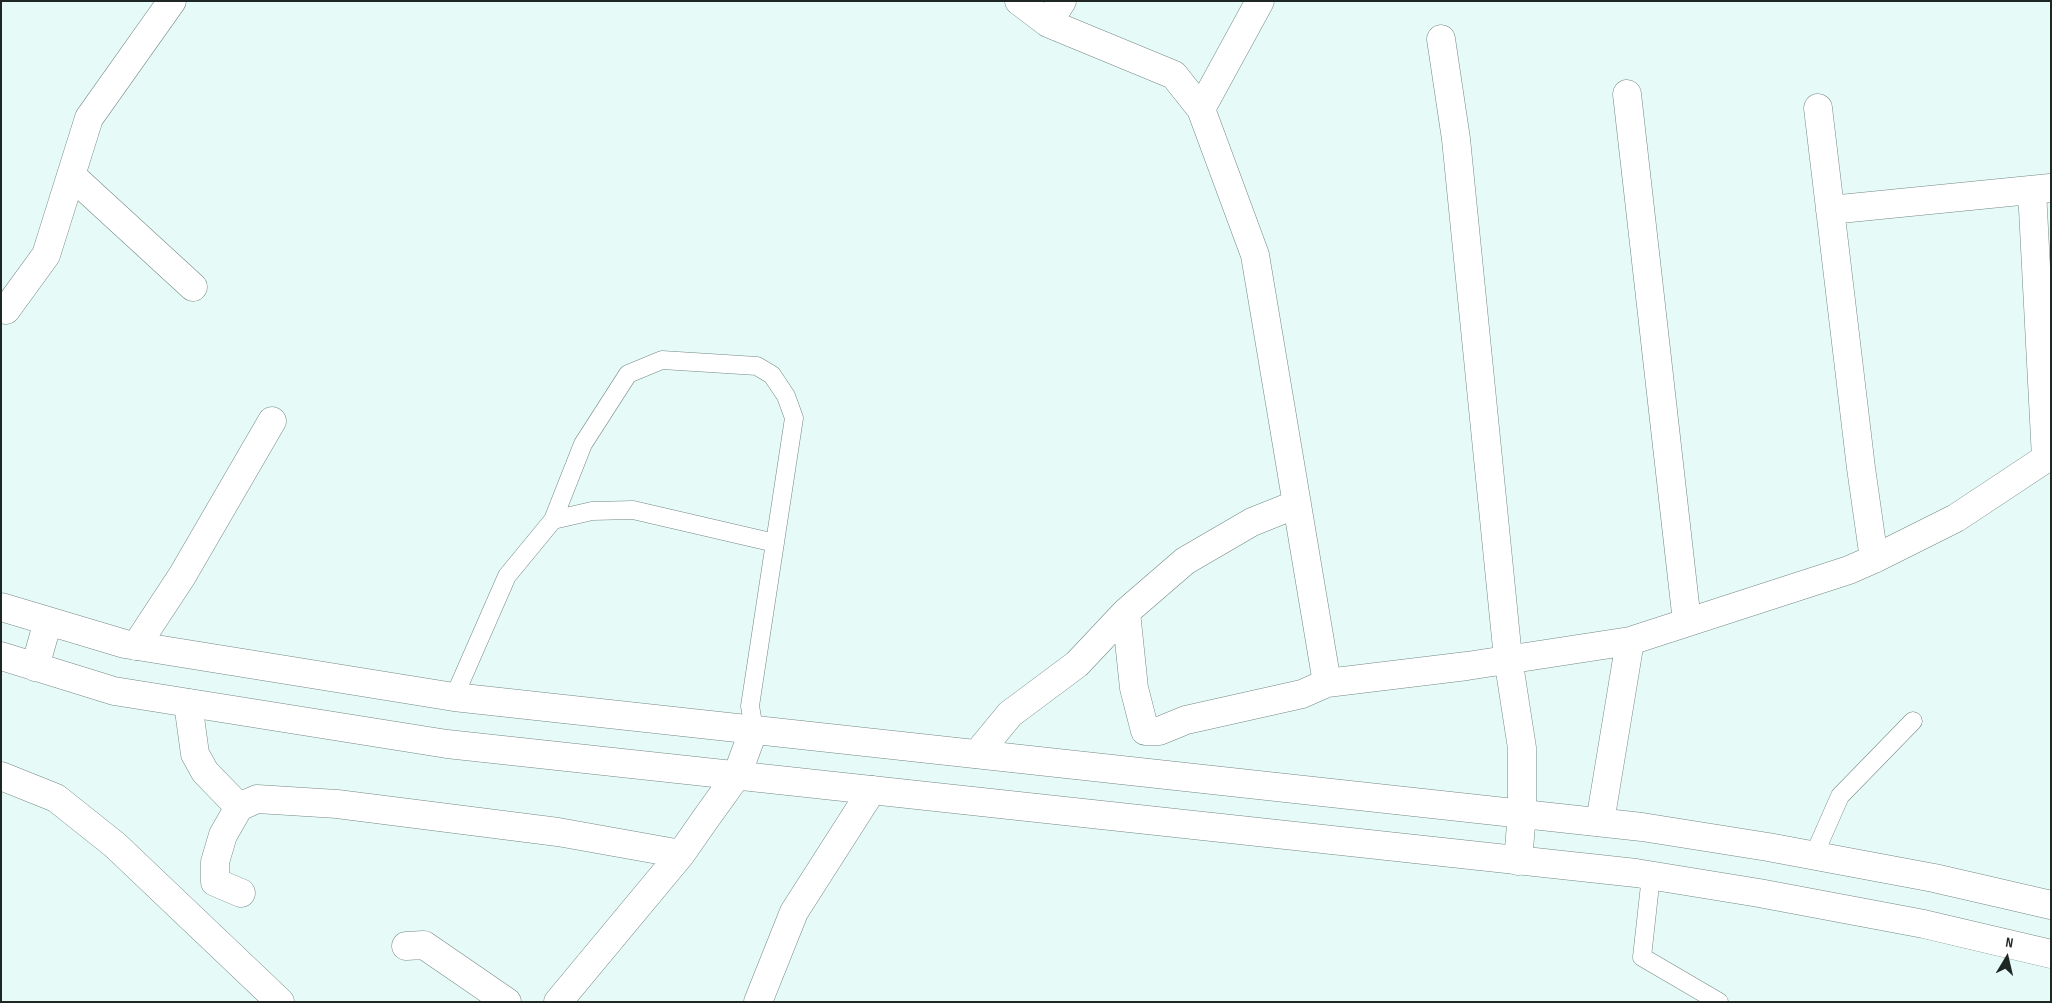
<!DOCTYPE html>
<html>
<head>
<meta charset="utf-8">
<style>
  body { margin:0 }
  #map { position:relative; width:2052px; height:1003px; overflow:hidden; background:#e6fbf7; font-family:"Sofia Sans Condensed",sans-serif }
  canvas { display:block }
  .frame { position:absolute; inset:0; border:2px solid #1f2725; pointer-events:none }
  .north { position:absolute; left:1982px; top:933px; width:50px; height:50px; -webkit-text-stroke:4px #fff; paint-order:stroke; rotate:9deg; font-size:14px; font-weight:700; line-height:20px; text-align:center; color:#1f2725 }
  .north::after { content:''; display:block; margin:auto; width:18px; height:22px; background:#1f2725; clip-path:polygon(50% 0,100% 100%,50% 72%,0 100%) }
</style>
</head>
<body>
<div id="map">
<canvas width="2052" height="1003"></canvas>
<div class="frame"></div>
<div class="north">N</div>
</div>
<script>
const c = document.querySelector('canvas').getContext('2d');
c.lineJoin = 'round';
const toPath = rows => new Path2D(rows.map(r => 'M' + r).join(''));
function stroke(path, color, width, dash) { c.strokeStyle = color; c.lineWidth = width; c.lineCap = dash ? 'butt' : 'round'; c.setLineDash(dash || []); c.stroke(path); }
const lane = toPath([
  [553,520,583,444,628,374,662,360,757,366,772,375,786,396,794,418,750,706,754,729],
  [454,697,507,576,553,520,592,511,633,510,775,543],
  [1814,855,1840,796,1913,721],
  [1651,876,1642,957,1719,1002]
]);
const street = toPath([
  [1019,1,1048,23],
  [1062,1,1048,23,1174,75,1201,109,1255,255,1327,683,1467,666,1630,641],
  [1441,39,1456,139,1508,658,1522,748,1522,813,1518,861],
  [1627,94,1687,622],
  [1818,108,1861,468,1874,559],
  [1201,109,1260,1],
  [71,175,193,287],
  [2032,190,2046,458],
  [1830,210,2050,188],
  [6,310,46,255,89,118,172,1],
  [1126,612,1185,561,1252,522,1297,504],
  [136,646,182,576,272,421],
  [188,703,195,754,205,772,239,807],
  [977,754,1010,714,1077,664,1126,612,1134,688,1145,731,1159,731,1186,720,1302,694,1327,683],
  [1,776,56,798,115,845,280,1002],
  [1600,822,1630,641,1849,570,1874,559,1956,518,2051,455],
  [241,893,215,882,215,862,223,835,239,807,257,799,337,804,558,832,681,854],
  [406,946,424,945,507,1002],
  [558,1002,681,854,704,821,737,775,754,729],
  [758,1002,794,912,872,790]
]);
const secondary = toPath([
  [1,607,125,644,454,697,1642,827,1768,847,1934,878,2051,905],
  [1,656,114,691,447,744,1636,873,1759,893,1924,924,2051,954],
  [35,667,48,621]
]);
stroke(lane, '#748884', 19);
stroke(street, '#748884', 29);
stroke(secondary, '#748884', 29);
stroke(lane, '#fff', 18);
stroke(street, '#fff', 28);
stroke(secondary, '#fff', 28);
</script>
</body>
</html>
